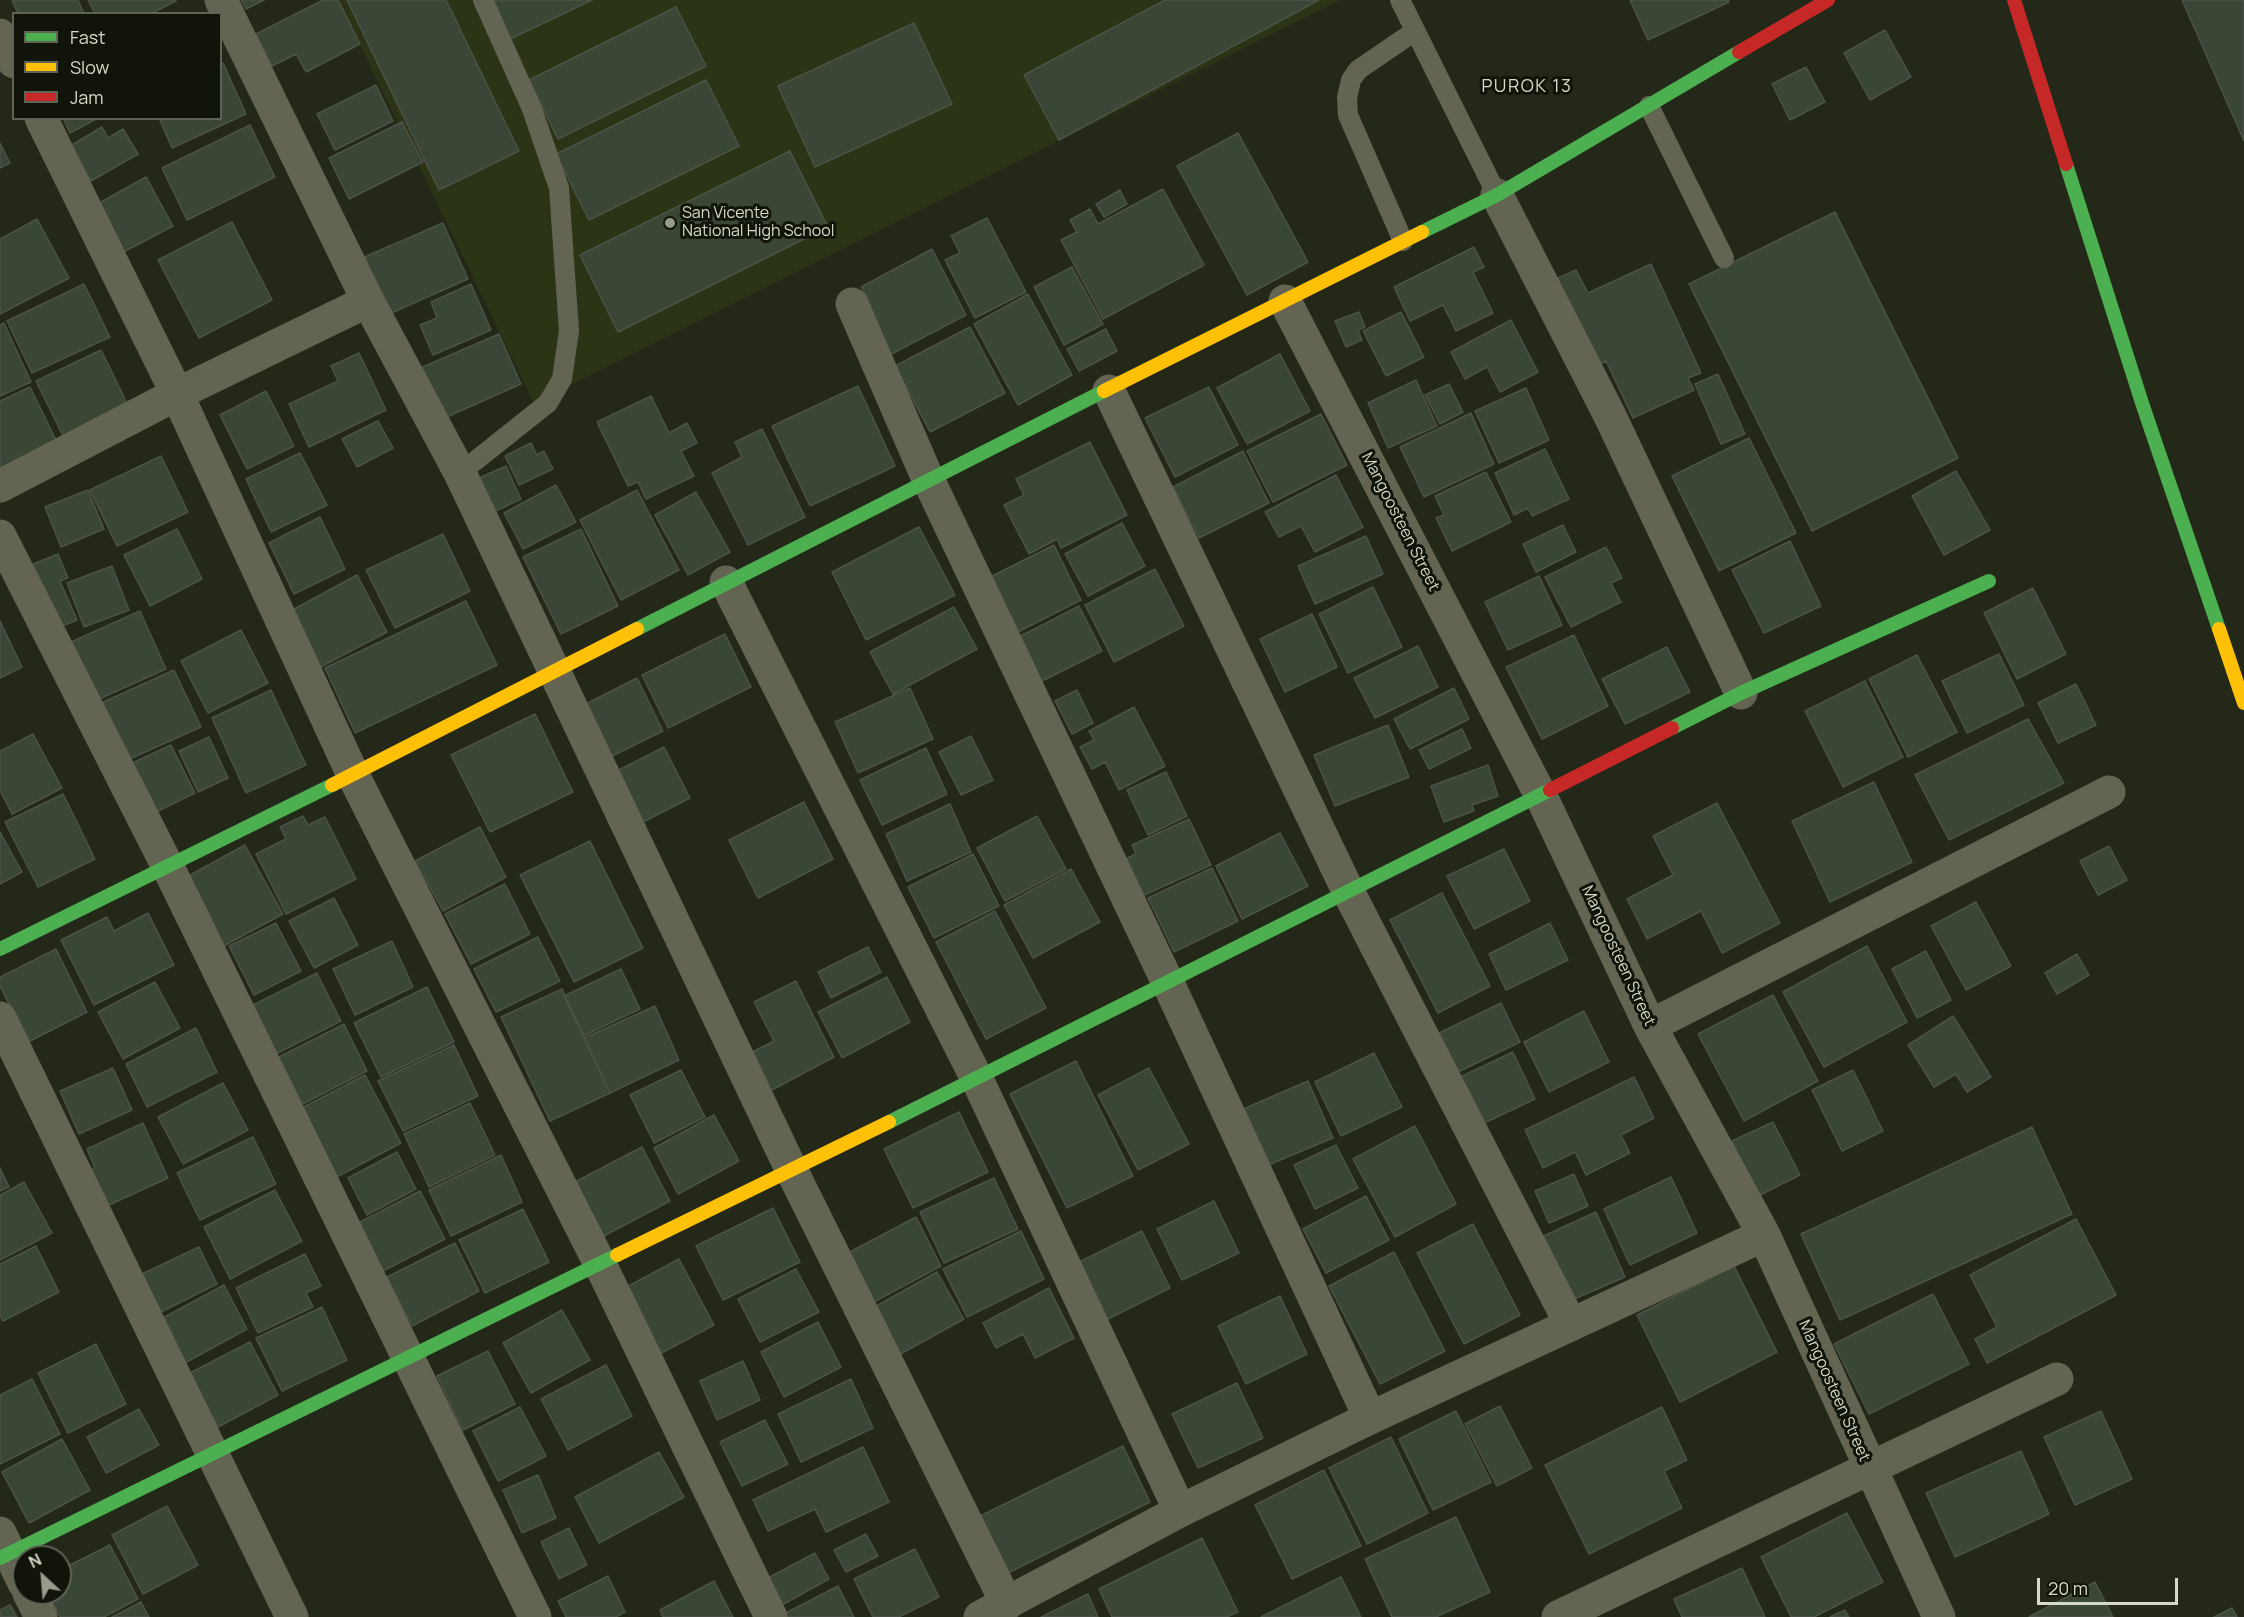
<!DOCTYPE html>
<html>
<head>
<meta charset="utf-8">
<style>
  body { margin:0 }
  #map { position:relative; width:2244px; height:1617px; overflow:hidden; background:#232819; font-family:Manrope,sans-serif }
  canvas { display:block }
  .legend { position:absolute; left:12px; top:12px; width:210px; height:108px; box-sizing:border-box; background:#101409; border:2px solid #5e6356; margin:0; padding:8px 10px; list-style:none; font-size:18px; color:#d4dac9 }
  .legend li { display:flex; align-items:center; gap:12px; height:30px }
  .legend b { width:30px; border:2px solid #5e6356 }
  .north { position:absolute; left:12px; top:1545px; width:60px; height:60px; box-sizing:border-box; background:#101409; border:2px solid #5e6356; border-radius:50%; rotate:334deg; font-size:16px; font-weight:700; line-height:24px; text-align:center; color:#d4dac9 }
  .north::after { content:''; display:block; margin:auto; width:21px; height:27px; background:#969c8b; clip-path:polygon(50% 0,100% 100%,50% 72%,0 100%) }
  .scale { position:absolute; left:2037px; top:1578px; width:141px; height:27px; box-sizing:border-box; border:3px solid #d4dac9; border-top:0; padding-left:8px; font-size:18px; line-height:21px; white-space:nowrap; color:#d4dac9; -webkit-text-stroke:4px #101409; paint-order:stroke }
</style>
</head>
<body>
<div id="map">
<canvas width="2244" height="1617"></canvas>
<ul class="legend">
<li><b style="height:8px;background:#4caf50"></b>Fast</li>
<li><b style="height:8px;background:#ffc107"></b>Slow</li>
<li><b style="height:8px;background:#c62828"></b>Jam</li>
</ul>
<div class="north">N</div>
<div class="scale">20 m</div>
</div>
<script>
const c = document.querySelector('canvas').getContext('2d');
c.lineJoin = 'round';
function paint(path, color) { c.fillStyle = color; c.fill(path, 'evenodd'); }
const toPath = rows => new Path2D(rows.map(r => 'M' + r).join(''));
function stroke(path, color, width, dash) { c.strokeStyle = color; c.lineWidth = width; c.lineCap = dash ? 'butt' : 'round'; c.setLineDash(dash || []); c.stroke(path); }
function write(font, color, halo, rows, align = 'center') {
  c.font = font + ' Manrope,sans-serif'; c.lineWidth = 6; c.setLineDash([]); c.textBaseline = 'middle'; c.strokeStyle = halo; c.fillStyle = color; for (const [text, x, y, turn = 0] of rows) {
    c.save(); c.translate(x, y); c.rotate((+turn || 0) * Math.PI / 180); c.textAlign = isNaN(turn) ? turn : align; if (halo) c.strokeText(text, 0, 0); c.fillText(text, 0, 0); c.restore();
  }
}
const built = toPath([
  [338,0,1340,0,534,403]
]);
const building = toPath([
  [12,0,78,0,84,14,18,14,12,0],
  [88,0,176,0,176,1,150,14,95,14,88,0],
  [241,0,264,0,246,9,241,0],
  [323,0,338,0,360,44,306,72,296,54,272,66,256,34,323,0],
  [347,0,446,0,519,151,439,190,347,0],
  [487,0,592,0,506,41,487,0],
  [1165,0,1319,0,1059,140,1024,75,1165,0],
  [1630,0,1728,0,1729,2,1648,40,1630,0],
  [2182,0,2244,0,2244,141,2182,0],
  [676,7,706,66,558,139,529,80,676,7],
  [914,23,952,104,815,167,778,86,914,23],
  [1885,30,1911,77,1870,100,1844,53,1885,30],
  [223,63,246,114,172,148,159,118,220,118,220,64,223,63],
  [1806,67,1825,102,1790,120,1772,84,1806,67],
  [706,80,739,146,589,220,556,154,706,80],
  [376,85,393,121,335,150,317,114,376,85],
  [63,118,98,118,70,133,63,118],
  [402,122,423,162,349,199,329,158,402,122],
  [250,125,275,177,187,220,162,168,250,125],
  [102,127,108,138,123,129,138,154,91,181,70,146,102,127],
  [1238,133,1308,262,1247,295,1177,166,1238,133],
  [0,143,10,163,0,168,0,143],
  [790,151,828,227,618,332,580,255,790,151],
  [146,177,173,226,118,255,92,207,146,177],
  [1163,189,1204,265,1103,319,1061,240,1077,232,1070,220,1090,209,1098,224,1163,189],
  [1120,190,1127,204,1104,217,1096,204,1120,190],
  [1835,212,1958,458,1812,531,1689,284,1835,212],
  [987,218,1026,292,975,318,945,260,960,253,951,236,987,218],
  [37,219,69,278,0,314,0,239,37,219],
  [232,222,272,300,199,338,158,260,232,222],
  [443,223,468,279,387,315,362,258,443,223],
  [1474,247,1484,267,1473,272,1493,313,1456,331,1443,305,1410,321,1394,287,1474,247],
  [932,249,966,315,882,359,857,313,871,306,861,287,932,249],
  [1651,264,1701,373,1688,378,1694,390,1633,418,1606,361,1594,367,1547,283,1576,270,1588,293,1651,264],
  [1072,267,1103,324,1064,345,1034,287,1072,267],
  [84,284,110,337,32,373,7,321,84,284],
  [471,284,491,330,433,355,420,325,437,318,431,302,471,284],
  [1028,294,1072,375,1018,405,974,324,1028,294],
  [1359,312,1365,327,1358,330,1362,340,1346,347,1335,321,1359,312],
  [1401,312,1424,357,1386,376,1363,331,1401,312],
  [1511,320,1538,372,1500,392,1487,367,1465,379,1451,352,1511,320],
  [4,323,31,382,0,396,0,325,4,323],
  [970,327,1005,393,930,432,895,366,970,327],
  [1106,329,1117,351,1079,371,1067,349,1106,329],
  [499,334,521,384,440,420,418,369,499,334],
  [101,350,129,407,64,438,36,381,101,350],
  [359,353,386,410,309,447,289,404,338,381,331,366,359,353],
  [1280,354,1310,411,1247,444,1217,388,1280,354],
  [1718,374,1745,434,1721,444,1695,384,1718,374],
  [1416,380,1437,426,1388,448,1368,403,1416,380],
  [1449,384,1463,412,1440,424,1425,395,1449,384],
  [858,386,895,466,810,506,772,426,858,386],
  [30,387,57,442,0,469,0,401,30,387],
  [1209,387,1238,445,1175,477,1145,418,1209,387],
  [1526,388,1549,440,1499,463,1475,411,1526,388],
  [266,391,294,446,247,469,220,415,266,391],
  [651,396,669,433,687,423,697,443,681,451,694,476,646,499,638,482,628,486,597,422,651,396],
  [1471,413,1494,464,1424,497,1400,447,1471,413],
  [1321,414,1347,465,1273,502,1247,451,1321,414],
  [378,421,393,448,357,467,342,439,378,421],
  [762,429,805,517,748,545,712,473,742,457,735,442,762,429],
  [1749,438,1796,533,1719,571,1672,476,1749,438],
  [1090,442,1127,515,1061,548,1057,539,1029,554,1004,505,1024,495,1016,479,1090,442],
  [531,443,537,455,544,451,553,469,519,485,505,456,531,443],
  [1545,449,1569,499,1532,516,1528,508,1514,515,1495,473,1545,449],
  [1243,451,1269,503,1199,538,1173,487,1243,451],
  [300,453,327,505,271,532,246,479,300,453],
  [161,456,188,512,117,546,90,490,161,456],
  [506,466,521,499,487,515,472,481,506,466],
  [1956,471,1990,530,1944,555,1912,496,1956,471],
  [1486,472,1511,522,1452,551,1436,518,1444,515,1435,496,1486,472],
  [1336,475,1363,527,1315,552,1301,526,1279,537,1265,512,1336,475],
  [556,485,576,522,523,549,504,513,556,485],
  [88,490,104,529,61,547,45,507,88,490],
  [637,490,679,570,621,600,580,520,637,490],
  [696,492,730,552,688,575,655,515,696,492],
  [320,517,345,569,294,594,269,543,320,517],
  [1122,523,1145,566,1088,596,1065,554,1122,523],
  [1563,525,1576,552,1536,572,1523,544,1563,525],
  [919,527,955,595,866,640,832,572,919,527],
  [177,529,202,579,150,606,124,555,177,529],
  [581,529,618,606,561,634,523,557,581,529],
  [443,534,470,591,395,628,366,570,443,534],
  [1366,536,1383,574,1315,604,1298,566,1366,536],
  [1790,541,1821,606,1764,633,1732,570,1790,541],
  [1054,545,1081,600,1012,635,984,580,1054,545],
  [1606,547,1622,578,1611,583,1621,602,1571,627,1545,577,1606,547],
  [58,554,68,578,60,581,77,620,55,629,28,566,58,554],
  [112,566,129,610,84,627,67,583,112,566],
  [1155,569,1184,626,1114,662,1085,605,1155,569],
  [357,575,387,632,313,671,283,615,357,575],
  [1539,576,1562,625,1508,650,1485,602,1539,576],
  [1373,587,1402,647,1348,673,1319,614,1373,587],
  [2033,588,2066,654,2017,679,1984,613,2033,588],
  [466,601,497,665,355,733,325,668,466,601],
  [1079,606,1102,651,1038,683,1015,639,1079,606],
  [954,607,977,649,893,694,870,652,954,607],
  [140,611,166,669,97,700,71,642,140,611],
  [1312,614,1337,667,1285,692,1260,639,1312,614],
  [0,621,22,667,0,678,0,621],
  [241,630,268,683,208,713,181,661,241,630],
  [725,634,751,687,668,728,642,675,725,634],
  [1574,635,1608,706,1542,739,1506,667,1574,635],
  [1418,646,1438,687,1375,718,1354,678,1418,646],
  [1667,647,1690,692,1625,724,1602,679,1667,647],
  [1999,654,2024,705,1967,733,1942,681,1999,654],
  [1917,655,1957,732,1908,757,1869,679,1917,655],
  [174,670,201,727,125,761,99,704,174,670],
  [637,678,663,731,606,759,580,707,637,678],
  [1865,681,1903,757,1843,787,1805,711,1865,681],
  [2076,684,2096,725,2058,743,2038,703,2076,684],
  [910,688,933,739,858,773,835,722,910,688],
  [1454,688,1469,719,1410,749,1394,719,1454,688],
  [271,690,306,765,246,793,212,718,271,690],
  [1077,690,1093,723,1072,734,1055,701,1077,690],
  [1134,707,1165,766,1119,790,1105,762,1092,769,1080,747,1094,740,1089,731,1134,707],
  [535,714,573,792,490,832,451,755,535,714],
  [2028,719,2064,783,1949,840,1915,775,2028,719],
  [1388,725,1409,777,1335,806,1314,755,1388,725],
  [1462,729,1471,748,1429,769,1419,750,1462,729],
  [33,734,62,788,12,814,0,790,0,751,33,734],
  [971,736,993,780,961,795,939,752,971,736],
  [209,737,228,778,198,792,179,751,209,737],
  [171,745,195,793,152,814,128,765,171,745],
  [664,747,690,798,641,823,615,772,664,747],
  [926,748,947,794,882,825,860,780,926,748],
  [1488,765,1498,796,1472,805,1474,811,1444,822,1431,786,1488,765],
  [1166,772,1187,816,1148,835,1127,790,1166,772],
  [1874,782,1912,862,1830,902,1792,821,1874,782],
  [63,794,95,859,38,887,5,822,63,794],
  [804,802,833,859,758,898,729,840,804,802],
  [1717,803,1780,923,1722,953,1701,911,1647,939,1627,899,1673,875,1653,836,1717,803],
  [950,804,971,852,907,881,886,834,950,804],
  [303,816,308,825,325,817,356,879,286,914,256,854,286,839,280,827,303,816],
  [1037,816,1066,869,1005,901,977,848,1037,816],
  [1189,819,1211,865,1142,896,1125,859,1136,854,1132,845,1189,819],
  [480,827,506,877,443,911,415,861,480,827],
  [0,832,22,872,0,884,0,832],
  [1280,833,1308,886,1242,919,1216,866,1280,833],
  [590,841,643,948,574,982,520,875,590,841],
  [245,845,283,914,218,949,181,880,245,845],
  [2109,846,2127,880,2098,895,2080,861,2109,846],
  [1504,849,1530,901,1474,929,1447,876,1504,849],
  [973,854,999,906,934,938,908,887,973,854],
  [1212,868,1238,921,1174,952,1148,898,1212,868],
  [1071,869,1100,922,1033,958,1004,905,1071,869],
  [505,884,530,934,471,964,445,914,505,884],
  [1442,893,1490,986,1438,1013,1390,920,1442,893],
  [334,898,358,945,314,968,289,921,334,898],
  [1976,902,2011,966,1966,990,1931,926,1976,902],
  [995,911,1046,1008,986,1039,936,942,995,911],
  [148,913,174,965,94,1005,61,940,107,917,114,931,148,913],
  [276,923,301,971,254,995,229,946,276,923],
  [1550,923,1568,960,1506,990,1489,954,1550,923],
  [538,937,560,981,496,1012,474,969,538,937],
  [392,941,413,987,355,1015,333,969,392,941],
  [1867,946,1907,1022,1824,1067,1783,992,1867,946],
  [868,947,881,972,831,998,818,972,868,947],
  [56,949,87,1012,28,1042,0,986,0,977,56,949],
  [1926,951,1951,1000,1917,1018,1892,969,1926,951],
  [2077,954,2089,975,2057,994,2045,973,2077,954],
  [621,969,640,1009,583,1036,564,996,621,969],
  [317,973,341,1021,270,1057,245,1009,317,973],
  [887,977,910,1022,842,1058,818,1012,887,977],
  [796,981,834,1057,770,1091,750,1053,774,1041,754,1002,796,981],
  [155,982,180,1028,123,1059,98,1012,155,982],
  [427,987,454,1042,381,1077,354,1023,427,987],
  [562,989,610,1093,550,1121,501,1017,562,989],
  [1773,995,1818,1081,1744,1121,1698,1034,1773,995],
  [1501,1003,1520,1042,1456,1073,1437,1034,1501,1003],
  [655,1006,679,1060,610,1093,584,1038,655,1006],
  [1584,1011,1609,1062,1549,1092,1524,1042,1584,1011],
  [1953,1016,1991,1077,1967,1092,1956,1074,1934,1087,1908,1045,1953,1016],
  [344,1024,367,1071,297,1107,273,1060,344,1024],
  [196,1028,217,1072,147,1107,126,1064,196,1028],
  [454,1045,478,1096,403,1131,378,1081,454,1045],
  [1513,1052,1535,1099,1478,1126,1456,1079,1513,1052],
  [1374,1053,1402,1107,1341,1136,1315,1082,1374,1053],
  [1076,1061,1133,1176,1067,1208,1010,1094,1076,1061],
  [113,1068,132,1110,79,1134,60,1091,113,1068],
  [1149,1068,1189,1144,1138,1170,1098,1095,1149,1068],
  [681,1070,705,1117,654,1143,630,1095,681,1070],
  [1853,1070,1883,1131,1842,1151,1812,1090,1853,1070],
  [365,1075,401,1143,333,1179,296,1111,365,1075],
  [1634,1077,1654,1118,1621,1135,1630,1153,1586,1175,1575,1152,1543,1168,1525,1130,1634,1077],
  [1308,1081,1333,1138,1266,1166,1241,1110,1308,1081],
  [223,1083,248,1130,183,1164,158,1117,223,1083],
  [470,1103,495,1155,429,1187,404,1134,470,1103],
  [959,1112,988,1172,913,1208,884,1149,959,1112],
  [714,1115,739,1161,678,1194,654,1148,714,1115],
  [1773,1122,1800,1175,1758,1196,1732,1141,1773,1122],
  [143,1123,168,1178,109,1205,104,1194,92,1200,81,1174,95,1168,87,1149,143,1123],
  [1415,1126,1456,1204,1395,1237,1353,1159,1415,1126],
  [2032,1127,2072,1214,1840,1320,1801,1234,2032,1127],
  [253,1137,276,1184,200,1220,177,1173,253,1137],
  [1336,1145,1358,1188,1315,1209,1294,1165,1336,1145],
  [642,1147,670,1201,600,1238,571,1184,642,1147],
  [397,1152,416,1189,367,1215,348,1178,397,1152],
  [501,1155,522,1202,451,1236,429,1190,501,1155],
  [0,1168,9,1187,0,1191,0,1168],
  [1574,1174,1588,1206,1549,1223,1535,1191,1574,1174],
  [1671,1177,1697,1233,1630,1265,1604,1209,1671,1177],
  [994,1178,1018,1229,944,1263,920,1212,994,1178],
  [24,1182,52,1233,0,1260,0,1195,24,1182],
  [275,1190,302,1241,230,1279,204,1227,275,1190],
  [420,1191,445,1239,383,1271,358,1223,420,1191],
  [1366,1196,1389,1240,1326,1273,1303,1229,1366,1196],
  [1214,1201,1239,1253,1182,1280,1157,1229,1214,1201],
  [773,1208,800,1262,723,1300,696,1246,773,1208],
  [523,1209,549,1262,485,1293,459,1240,523,1209],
  [1596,1212,1625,1277,1565,1303,1537,1239,1596,1212],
  [916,1217,941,1266,870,1304,844,1255,916,1217],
  [2076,1219,2116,1295,1987,1363,1975,1339,1997,1327,1970,1275,2076,1219],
  [1473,1224,1520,1315,1464,1344,1417,1253,1473,1224],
  [1021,1231,1044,1279,967,1317,943,1269,1021,1231],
  [1142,1231,1170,1288,1106,1320,1077,1263,1142,1231],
  [455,1243,479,1291,412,1326,387,1277,455,1243],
  [36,1246,59,1292,3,1321,0,1316,0,1264,36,1246],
  [199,1247,217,1284,161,1312,142,1274,199,1247],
  [1394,1252,1445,1351,1380,1384,1329,1286,1394,1252],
  [305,1254,321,1286,306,1293,313,1307,258,1333,236,1288,305,1254],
  [679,1259,714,1325,656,1356,621,1290,679,1259],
  [1734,1266,1777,1352,1680,1402,1637,1315,1734,1266],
  [796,1269,819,1312,760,1342,738,1299,796,1269],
  [937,1272,964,1319,895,1357,869,1310,937,1272],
  [224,1285,247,1329,183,1364,159,1320,224,1285],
  [1049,1288,1074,1338,1035,1358,1023,1334,996,1348,983,1323,1049,1288],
  [1933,1294,1969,1364,1869,1414,1834,1344,1933,1294],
  [1280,1296,1307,1354,1246,1384,1218,1326,1280,1296],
  [322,1307,347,1360,282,1391,256,1338,322,1307],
  [562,1310,590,1360,531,1393,503,1343,562,1310],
  [818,1322,841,1367,784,1397,761,1352,818,1322],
  [250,1342,278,1395,218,1427,190,1373,250,1342],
  [96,1344,126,1404,68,1433,38,1373,96,1344],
  [488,1351,515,1404,463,1430,437,1376,488,1351],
  [743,1361,760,1400,717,1420,700,1381,743,1361],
  [606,1365,632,1416,568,1450,541,1399,606,1365],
  [32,1379,60,1434,0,1464,0,1395,32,1379],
  [851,1379,873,1428,801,1462,778,1414,851,1379],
  [1237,1383,1263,1438,1198,1468,1172,1414,1237,1383],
  [1500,1406,1532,1468,1497,1486,1465,1424,1500,1406],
  [520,1407,546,1456,498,1481,473,1431,520,1407],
  [1662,1407,1687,1460,1664,1471,1682,1508,1589,1554,1545,1465,1662,1407],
  [139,1409,159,1445,106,1473,87,1437,139,1409],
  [1456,1411,1491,1482,1433,1510,1399,1439,1456,1411],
  [2101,1411,2132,1479,2075,1505,2044,1437,2101,1411],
  [765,1420,788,1464,742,1486,720,1442,765,1420],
  [1391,1437,1428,1513,1367,1544,1329,1468,1391,1437],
  [62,1439,90,1490,29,1523,2,1472,62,1439],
  [1123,1446,1150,1502,1006,1574,978,1517,1123,1446],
  [863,1447,889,1502,826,1532,815,1509,768,1531,753,1500,863,1447],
  [2021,1451,2049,1514,1955,1557,1926,1493,2021,1451],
  [659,1452,684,1497,599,1543,575,1497,659,1452],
  [1324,1470,1361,1546,1292,1579,1255,1505,1324,1470],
  [538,1475,556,1518,522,1533,503,1490,538,1475],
  [167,1506,198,1565,143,1594,112,1535,167,1506],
  [1847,1513,1883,1582,1814,1617,1791,1617,1761,1557,1847,1513],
  [1456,1517,1490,1592,1436,1617,1392,1617,1365,1559,1456,1517],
  [569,1528,587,1565,559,1579,541,1542,569,1528],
  [866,1534,878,1556,846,1572,834,1550,866,1534],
  [1202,1538,1238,1612,1227,1617,1112,1617,1099,1589,1202,1538],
  [110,1545,138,1599,104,1617,60,1617,48,1593,60,1593,60,1570,110,1545],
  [915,1549,939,1597,899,1617,873,1617,854,1579,915,1549],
  [815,1553,829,1579,780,1606,766,1579,815,1553],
  [1742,1568,1765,1617,1682,1617,1674,1599,1742,1568],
  [608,1576,625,1612,616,1617,566,1617,558,1601,608,1576],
  [1341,1577,1361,1617,1261,1617,1341,1577],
  [714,1581,733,1617,663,1617,660,1610,714,1581],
  [2095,1582,2113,1617,2029,1617,2095,1582],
  [838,1586,854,1617,781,1617,780,1616,838,1586],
  [1088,1594,1098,1617,1041,1617,1088,1594],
  [141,1602,149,1617,112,1617,141,1602],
  [10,1605,17,1617,0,1617,0,1610,10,1605],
  [2232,1608,2237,1617,2214,1617,2232,1608],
  [1845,1610,1849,1617,1830,1617,1845,1610]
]);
const lane = toPath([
  [1400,0,1497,195],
  [1649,106,1724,258],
  [1403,241,1348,115,1347,98,1351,80,1358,70,1415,31],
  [460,473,548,403,562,379,569,331,559,188,532,109,483,0]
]);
const street = toPath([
  [221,0,368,301,460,473,791,1169,1007,1604],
  [0,35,14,62],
  [41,118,177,394,353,775,600,1264,771,1617],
  [1497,195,1610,416,1741,693],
  [1285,301,1541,796,1650,1026,1764,1235,1939,1617],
  [852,304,928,479,1168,983,1370,1418],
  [1109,391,1349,893,1570,1323],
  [0,486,177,394,368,301],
  [0,536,167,865,535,1617],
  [726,582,977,1079,1180,1511],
  [0,1018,292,1617],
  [1650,1026,2109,792],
  [0,1533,24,1583],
  [29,1593,41,1617],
  [980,1617,1180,1511,1370,1418,1764,1235],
  [1558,1617,2057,1379]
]);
const fast = toPath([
  [2066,164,2142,403,2219,629],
  [1422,232,1497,195,1739,52],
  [637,629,1104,391],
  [1672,728,1741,693,1989,581],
  [0,949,332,785],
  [889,1122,1550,790],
  [0,1558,617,1255]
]);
const slow = toPath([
  [1104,391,1422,232],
  [2219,629,2244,703],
  [332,785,637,629],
  [617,1255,889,1122]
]);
const jam = toPath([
  [2014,0,2066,164],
  [1739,52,1828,0],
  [1550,790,1672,728]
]);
const markers = [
  [670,223,6,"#969c8b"]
];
const poiNames = [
  ["San Vicente",682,214],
  ["National High School",682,232]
];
const streetNames = [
  ["Mangoosteen Street",1400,522,63],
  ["Mangoosteen Street",1618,956,65],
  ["Mangoosteen Street",1834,1391,66]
];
const neighbourhoodNames = [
  ["PUROK 13",1527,87]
];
paint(built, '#2b3415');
paint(building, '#3a4636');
stroke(building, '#4b5346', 1.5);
stroke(lane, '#646453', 20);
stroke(street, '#646453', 33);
stroke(fast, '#4caf50', 14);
stroke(slow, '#ffc107', 14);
stroke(jam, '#c62828', 14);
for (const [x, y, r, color] of markers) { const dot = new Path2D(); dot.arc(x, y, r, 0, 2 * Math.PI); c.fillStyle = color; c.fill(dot); stroke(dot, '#101409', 2); }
write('16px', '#d4dac9', '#101409', poiNames, 'left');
write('16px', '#d4dac9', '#101409', streetNames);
c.letterSpacing = '1.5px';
write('18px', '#d4dac9', '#101409', neighbourhoodNames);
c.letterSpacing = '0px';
</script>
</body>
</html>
